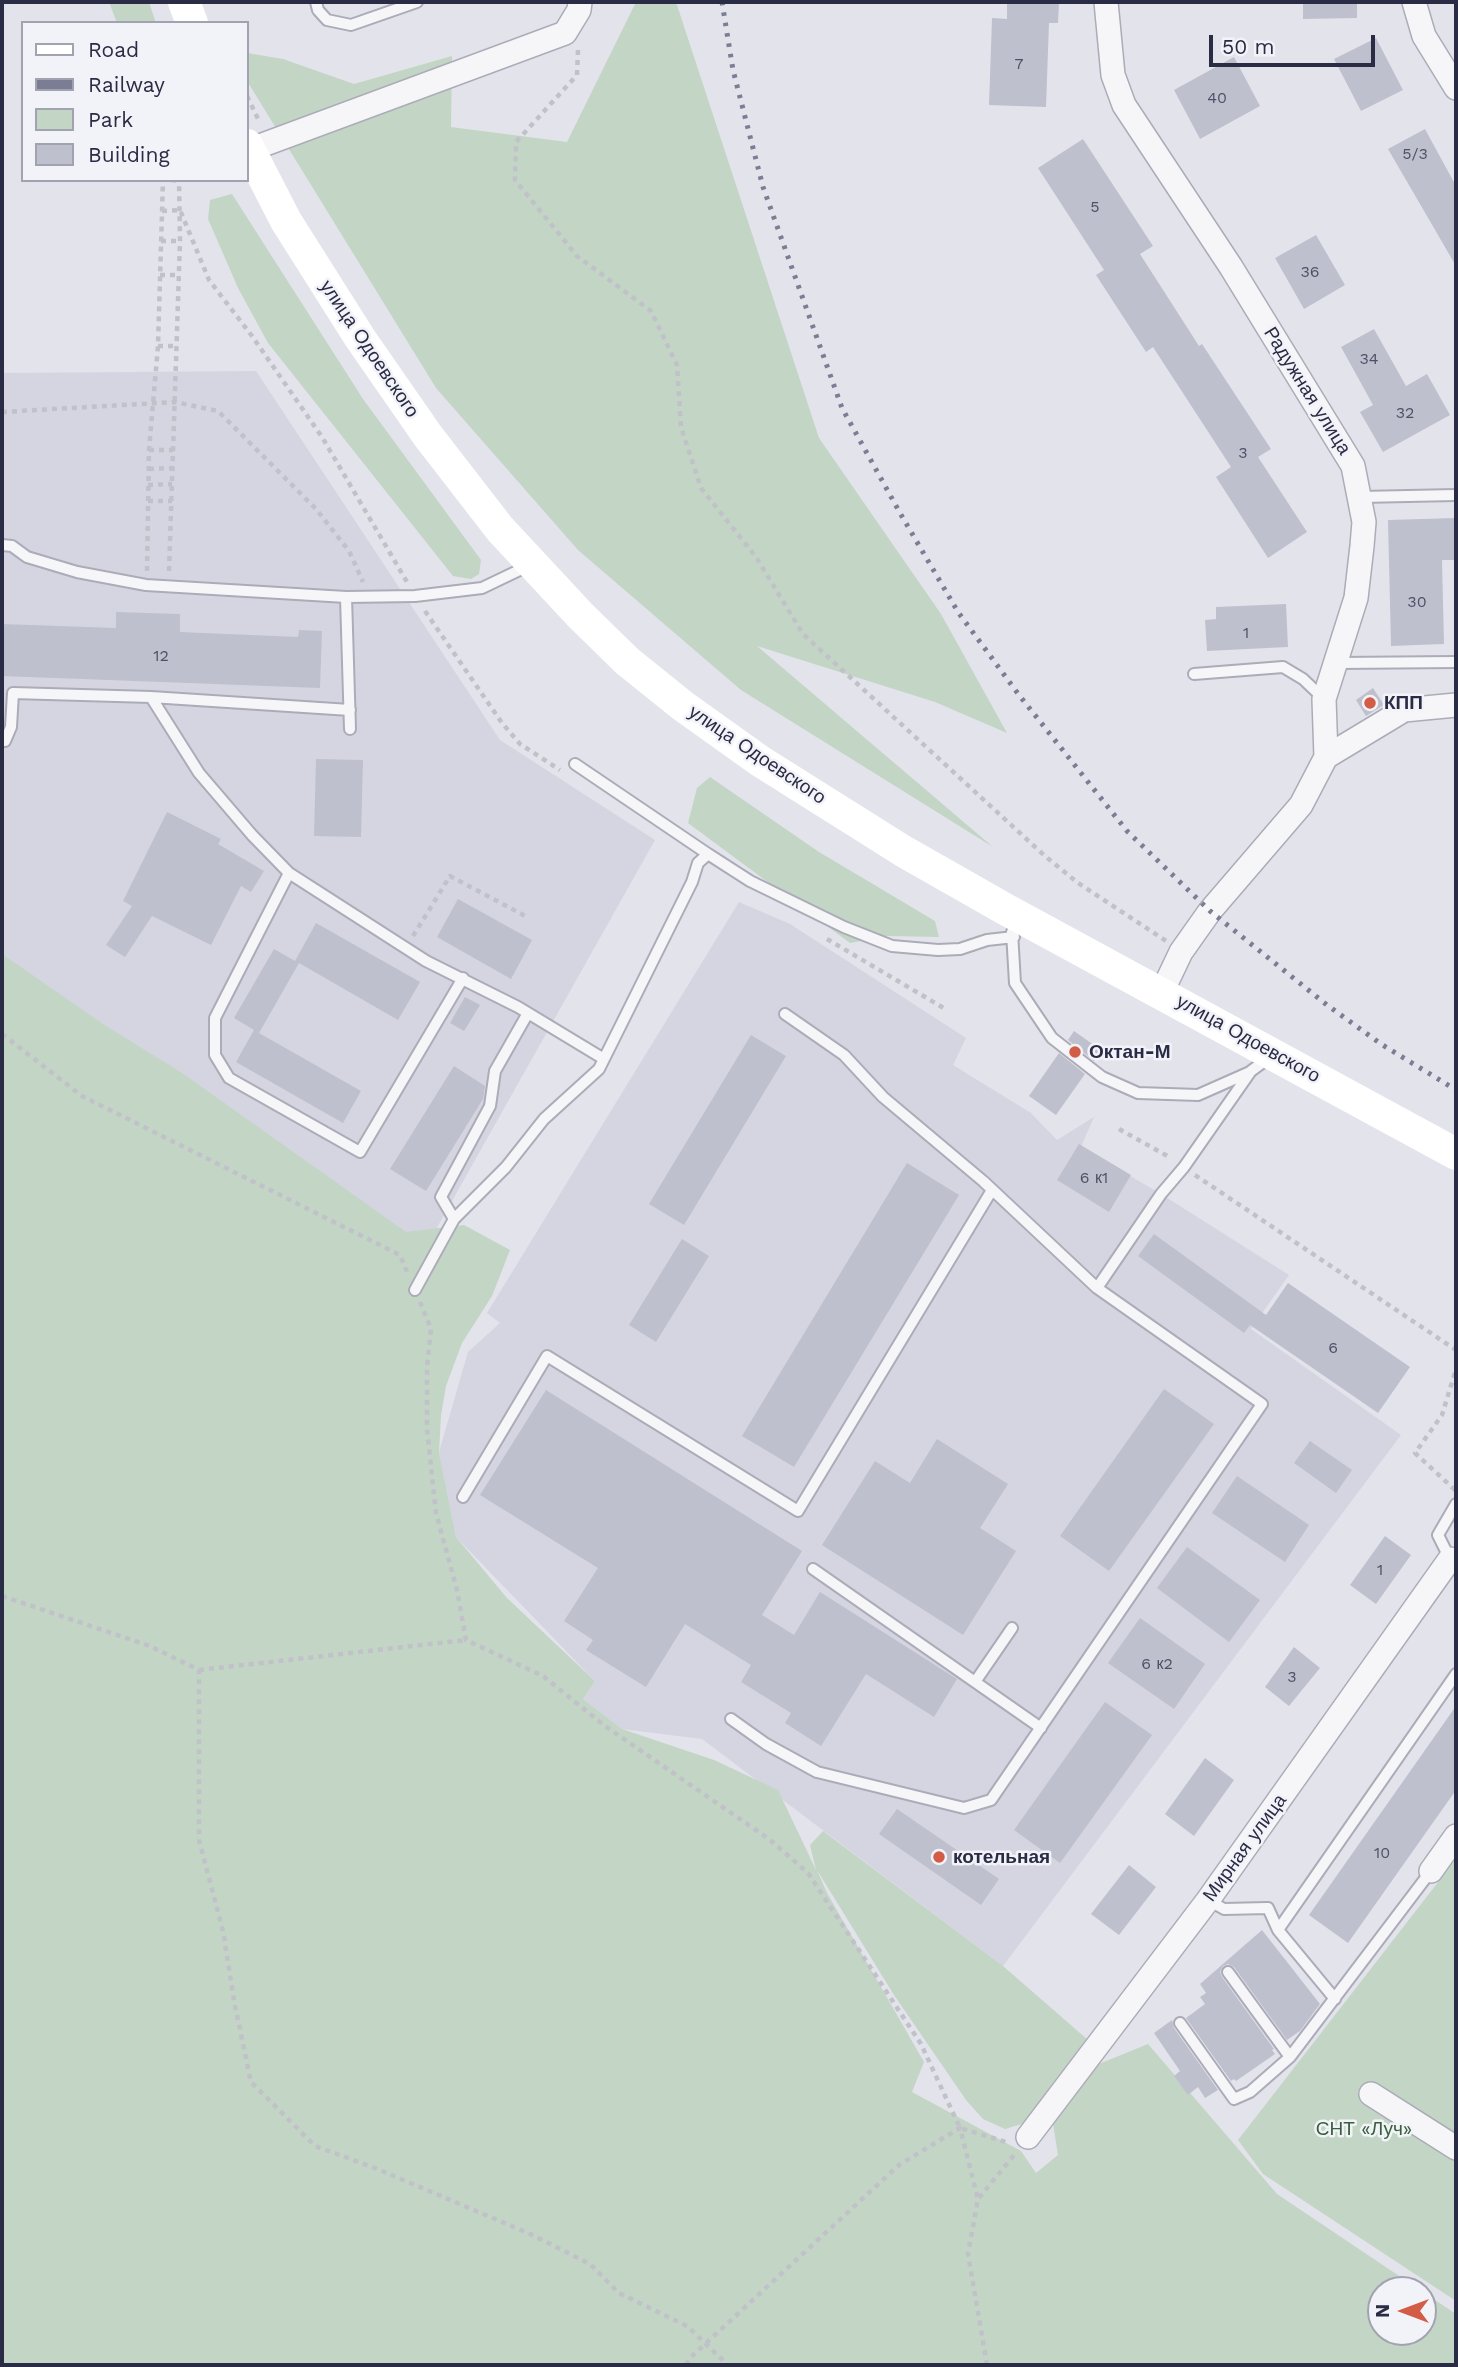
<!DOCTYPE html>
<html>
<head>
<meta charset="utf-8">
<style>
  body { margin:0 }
  #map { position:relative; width:1458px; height:2367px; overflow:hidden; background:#e3e3eb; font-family:"Work Sans",sans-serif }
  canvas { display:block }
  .frame { position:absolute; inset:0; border:4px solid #2a2b44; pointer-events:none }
  .legend { position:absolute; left:21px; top:21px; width:228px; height:161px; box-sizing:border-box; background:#f2f3f8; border:2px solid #a2a3b0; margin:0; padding:9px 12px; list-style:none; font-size:21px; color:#2a2b44 }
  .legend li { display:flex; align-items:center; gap:14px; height:35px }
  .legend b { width:35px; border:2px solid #a2a3b0 }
  .north { position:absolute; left:1367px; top:2276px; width:70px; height:70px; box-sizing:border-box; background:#f2f3f8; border:2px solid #a2a3b0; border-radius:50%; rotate:270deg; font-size:19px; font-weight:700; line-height:28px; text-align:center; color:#2a2b44 }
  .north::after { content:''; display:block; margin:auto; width:24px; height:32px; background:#d25c45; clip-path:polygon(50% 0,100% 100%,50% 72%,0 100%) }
  .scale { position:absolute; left:1209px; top:35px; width:166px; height:32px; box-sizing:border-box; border:4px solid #2a2b44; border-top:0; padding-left:9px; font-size:21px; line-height:24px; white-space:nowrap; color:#2a2b44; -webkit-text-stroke:5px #f2f3f8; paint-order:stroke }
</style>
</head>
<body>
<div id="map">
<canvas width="1458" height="2367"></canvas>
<div class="frame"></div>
<ul class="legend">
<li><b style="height:9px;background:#fff"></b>Road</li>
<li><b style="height:9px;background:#7b7d95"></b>Railway</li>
<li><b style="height:19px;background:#c3d5c4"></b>Park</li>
<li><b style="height:19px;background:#bfc0ce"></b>Building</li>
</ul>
<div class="north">N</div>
<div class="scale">50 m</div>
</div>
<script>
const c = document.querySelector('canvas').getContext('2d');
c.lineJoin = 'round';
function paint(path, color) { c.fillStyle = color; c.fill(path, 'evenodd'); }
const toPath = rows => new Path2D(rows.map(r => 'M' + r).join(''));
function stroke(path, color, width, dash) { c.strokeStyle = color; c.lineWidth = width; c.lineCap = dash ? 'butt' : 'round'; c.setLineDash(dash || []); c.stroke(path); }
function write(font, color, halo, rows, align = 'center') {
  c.font = font + ' "Work Sans",sans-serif'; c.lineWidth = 5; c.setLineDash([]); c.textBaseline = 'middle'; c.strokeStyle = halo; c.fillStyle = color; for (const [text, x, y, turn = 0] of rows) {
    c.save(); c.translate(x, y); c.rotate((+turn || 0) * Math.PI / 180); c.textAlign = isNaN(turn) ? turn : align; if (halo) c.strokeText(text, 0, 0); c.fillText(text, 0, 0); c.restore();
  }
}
const built = toPath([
  [256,371,500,740,655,840,425,1249,2,975,2,373],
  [739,902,790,924,966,1038,953,1065,1031,1113,1057,1140,1094,1117,1081,1147,1161,1194,1289,1275,1251,1329,1401,1435,1003,1966,702,1739,622,1729,583,1699,595,1681,456,1537,439,1452,468,1352,500,1323,487,1313]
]);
const green = toPath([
  [109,2,149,2,156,23,117,23],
  [636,2,676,2,819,438,941,614,1007,733,935,702,757,646,993,847,741,690,578,550,436,388,247,81,247,53,283,59,354,84,452,56,451,127,567,142],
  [232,194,363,399,481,560,479,574,471,579,453,576,268,343,238,288,208,219,210,200],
  [710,777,819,852,935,921,939,937,888,936,850,943,688,823,697,788],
  [2,954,103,1024,182,1073,406,1232,464,1225,510,1250,492,1296,462,1343,446,1386,441,1415,439,1452,456,1537,507,1598,595,1681,583,1699,622,1729,714,1760,778,1790,816,1870,810,1845,823,1831,1003,1966,1088,2040,1025,2123,1005,2129,983,2119,966,2100,894,1995,817,1870,827,1893,924,2062,912,2092,1021,2151,1036,2173,1058,2155,1052,2118,1094,2066,1148,2044,1277,2194,1420,2290,1381,2290,1381,2332,1423,2332,1423,2292,1456,2314,1456,2365,2,2365],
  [1456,1859,1456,2301,1263,2174,1238,2140]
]);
const building = toPath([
  [1007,2,1059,2,1058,23,1049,23,1046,107,989,105,992,18,1007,19],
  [1303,2,1357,2,1357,18,1303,19],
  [1376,38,1403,90,1361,111,1334,59],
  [1234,57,1260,106,1200,139,1174,90],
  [1425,129,1456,186,1456,266,1388,149],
  [1083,139,1153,246,1140,254,1199,346,1202,344,1271,449,1258,457,1307,532,1268,558,1216,477,1231,467,1153,347,1146,352,1096,275,1104,270,1038,168],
  [1316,235,1345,285,1304,309,1275,258],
  [1374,329,1406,386,1427,374,1450,415,1383,452,1360,412,1373,405,1341,347],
  [1456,518,1456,560,1442,560,1444,644,1391,646,1388,520],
  [1286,604,1288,647,1207,651,1205,620,1216,619,1216,607],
  [116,612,180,614,180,632,298,637,299,630,322,631,320,688,2,676,2,624,116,628],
  [1373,688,1384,705,1366,716,1356,700],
  [316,759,363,760,361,837,314,836],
  [167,812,221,839,218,844,264,871,251,892,241,886,211,945,152,916,125,957,106,945,132,906,123,901],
  [458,899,532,940,511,979,437,937],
  [316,923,420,982,398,1020,299,963,259,1033,361,1091,343,1123,236,1062,254,1030,234,1018,274,949,295,961],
  [465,997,480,1005,464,1031,450,1023],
  [1074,1031,1101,1050,1094,1061,1068,1040],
  [751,1035,786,1056,684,1225,649,1204],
  [1059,1053,1085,1074,1056,1115,1029,1096],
  [454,1066,485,1086,483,1099,426,1191,390,1169],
  [1079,1144,1131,1175,1109,1212,1057,1180],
  [907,1163,959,1195,794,1467,742,1436],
  [1154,1234,1266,1315,1288,1283,1410,1367,1378,1413,1250,1325,1244,1333,1138,1256],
  [682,1239,709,1256,656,1342,629,1325],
  [1164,1389,1214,1424,1109,1571,1060,1536],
  [546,1390,802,1551,762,1615,794,1635,820,1592,957,1679,934,1717,866,1674,821,1746,785,1723,791,1713,741,1682,751,1665,685,1624,646,1687,586,1650,593,1640,564,1621,598,1568,480,1495],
  [937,1439,1008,1484,980,1528,1016,1551,963,1635,822,1545,875,1461,910,1483],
  [1310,1441,1352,1470,1336,1493,1294,1463],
  [1237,1476,1309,1525,1285,1562,1212,1513],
  [1385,1536,1411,1555,1376,1604,1350,1585],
  [1187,1547,1260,1600,1229,1642,1157,1588],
  [1140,1618,1205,1664,1174,1709,1108,1663],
  [1294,1647,1320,1668,1289,1706,1265,1687],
  [1105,1702,1152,1735,1060,1863,1014,1830],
  [1456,1706,1456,1790,1348,1943,1309,1915],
  [1205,1758,1234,1780,1194,1836,1165,1814],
  [897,1809,999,1879,981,1905,879,1834],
  [1129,1865,1156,1887,1119,1935,1091,1914],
  [1262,1930,1320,2004,1300,2031,1287,2040,1234,1967,1228,1964,1223,1966,1220,1972,1222,1977,1274,2049,1272,2050,1275,2054,1236,2081,1234,2079,1231,2081,1186,2018,1205,2004,1200,1997,1206,1993,1200,1984],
  [1172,2020,1174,2028,1218,2090,1205,2098,1198,2087,1188,2095,1174,2076,1180,2071,1154,2033]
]);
const path = toPath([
  [578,50,577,75,516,142,515,180,577,256,651,311,677,365,681,427,701,488,756,557,803,634,1045,856,1078,883,1166,941],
  [247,96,260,123],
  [171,180,179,181],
  [162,211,180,210,209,280,252,336,322,437,407,582],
  [161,241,180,241],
  [160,275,179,275],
  [158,346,176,346],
  [2,412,175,402,218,411,316,509,349,551,363,582],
  [149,450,173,450],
  [149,469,173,468],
  [148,485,172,484],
  [148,501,172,501],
  [147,571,149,450,158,346,163,180],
  [169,571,180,241,179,180],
  [425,611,502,723,520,744,560,770],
  [413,936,450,876,529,918],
  [827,939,947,1010],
  [2,1034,82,1096,400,1255,407,1272],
  [1119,1129,1171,1158],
  [1195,1175,1456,1350],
  [420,1302,431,1329,427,1367,427,1429,436,1513,457,1590,466,1640,543,1676,605,1726,769,1839,808,1873,921,2044,960,2128,1009,2143],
  [1455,1490,1415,1453,1442,1415,1456,1369],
  [2,1596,150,1646,199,1670,199,1840,223,1931,235,2006,251,2082,315,2146,375,2168,528,2233,590,2264,619,2293,687,2326,728,2365],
  [199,1670,466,1640],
  [686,2365,690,2358,899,2165,960,2128,978,2199],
  [987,2365,968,2254,978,2199,1015,2154]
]);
const lane = toPath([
  [316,2,318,10,327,20,351,25,417,2],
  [1360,497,1456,495],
  [2,545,12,546,27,557,77,572,146,585,346,597,415,596,482,588,530,565],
  [346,597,350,729],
  [1337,663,1456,662],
  [1194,674,1283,667,1303,679,1324,699],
  [151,697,199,773,252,835,289,873,426,961,518,1007,604,1059],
  [2,741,5,741,11,727,13,693,151,697,350,710],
  [575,764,708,854],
  [289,873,215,1018,215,1055,229,1078,360,1152,463,978],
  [1012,932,1015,983,1052,1038,1102,1077,1138,1093,1198,1095,1250,1072],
  [785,1014,844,1055,883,1097,983,1181,1097,1288,1161,1194,1184,1167,1251,1071,1270,1057],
  [454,1219,441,1197,490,1106,495,1071,528,1013],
  [415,1290,454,1219,506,1167,544,1119,599,1069,692,882,698,863,708,854,750,881,844,927,892,946,938,950,960,949,987,940,1014,937],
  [463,1497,547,1356,798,1511,992,1190],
  [1450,1559,1438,1535,1456,1504],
  [813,1569,1041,1728],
  [975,1682,1012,1628],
  [731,1719,766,1744,817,1772,964,1808,991,1800,1262,1404,1097,1288],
  [1208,1900,1224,1909,1268,1908,1278,1930,1335,1999],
  [1278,1930,1456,1674],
  [1228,1972,1290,2057],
  [1180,2023,1234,2099,1250,2092,1290,2057,1431,1871]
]);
const street = toPath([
  [1106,2,1113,75,1124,105,1231,267,1353,466,1364,522,1362,546,1356,598,1324,699,1326,757,1404,710,1456,705],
  [1414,2,1424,36,1456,88],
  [249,150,565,33,579,10,580,2],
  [1162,992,1181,952,1210,911,1301,805,1326,757],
  [1431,1871,1456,1836],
  [1371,2094,1456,2148],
  [1028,2137,1208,1900,1450,1559,1456,1561]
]);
const secondary = toPath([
  [184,2,192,23],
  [247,145,286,221,360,338,428,436,500,529,580,615,627,661,683,706,760,761,903,851,1005,909,1456,1154]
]);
const rail = toPath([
  [722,2,733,70,763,187,842,408,900,513,958,612,1019,695,1127,831,1210,911,1327,1005,1381,1044,1456,1090]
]);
const markers = [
  [1370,703,7,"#d25c45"],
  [1075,1052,7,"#d25c45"],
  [939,1857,7,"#d25c45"]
];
const numberNames = [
  ["7",1019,64],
  ["40",1217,98],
  ["5/3",1415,154],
  ["5",1095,207],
  ["36",1310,272],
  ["34",1369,359],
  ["32",1405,413],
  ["3",1243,453],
  ["30",1417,602],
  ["1",1246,633],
  ["12",161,656],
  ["6 к1",1094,1178],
  ["6",1333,1348],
  ["1",1380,1570],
  ["6 к2",1157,1664],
  ["3",1292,1677],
  ["10",1382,1853]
];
const streetNames = [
  ["улица Одоевского",369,349,56],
  ["Радужная улица",1307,391,58],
  ["улица Одоевского",757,755,34],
  ["улица Одоевского",1248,1039,29],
  ["Мирная улица",1245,1848,-54]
];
const poiNames = [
  ["КПП",1384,703],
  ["Октан-М",1089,1052],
  ["котельная",953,1857]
];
const parkNames = [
  ["СНТ «Луч»",1364,2129]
];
paint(built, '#d4d5e0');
paint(green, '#c3d5c4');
paint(building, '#bfc0ce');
stroke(lane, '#acacb9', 14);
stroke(street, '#acacb9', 26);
stroke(path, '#c1c1ca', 4.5, [5, 5]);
stroke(lane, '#f6f6f9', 10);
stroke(street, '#f6f6f9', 23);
stroke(secondary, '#fff', 32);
stroke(rail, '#7b7d95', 5, [3.5, 7]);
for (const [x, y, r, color] of markers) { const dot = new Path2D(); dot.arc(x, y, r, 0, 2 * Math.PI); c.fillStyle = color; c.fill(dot); stroke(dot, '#f2f3f8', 2.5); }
write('16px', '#4f5066', null, numberNames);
write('19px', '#2a2b44', '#f2f3f8', streetNames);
write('bold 19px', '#2a2b44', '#f2f3f8', poiNames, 'left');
write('19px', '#37603c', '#f2f3f8', parkNames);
</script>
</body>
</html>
